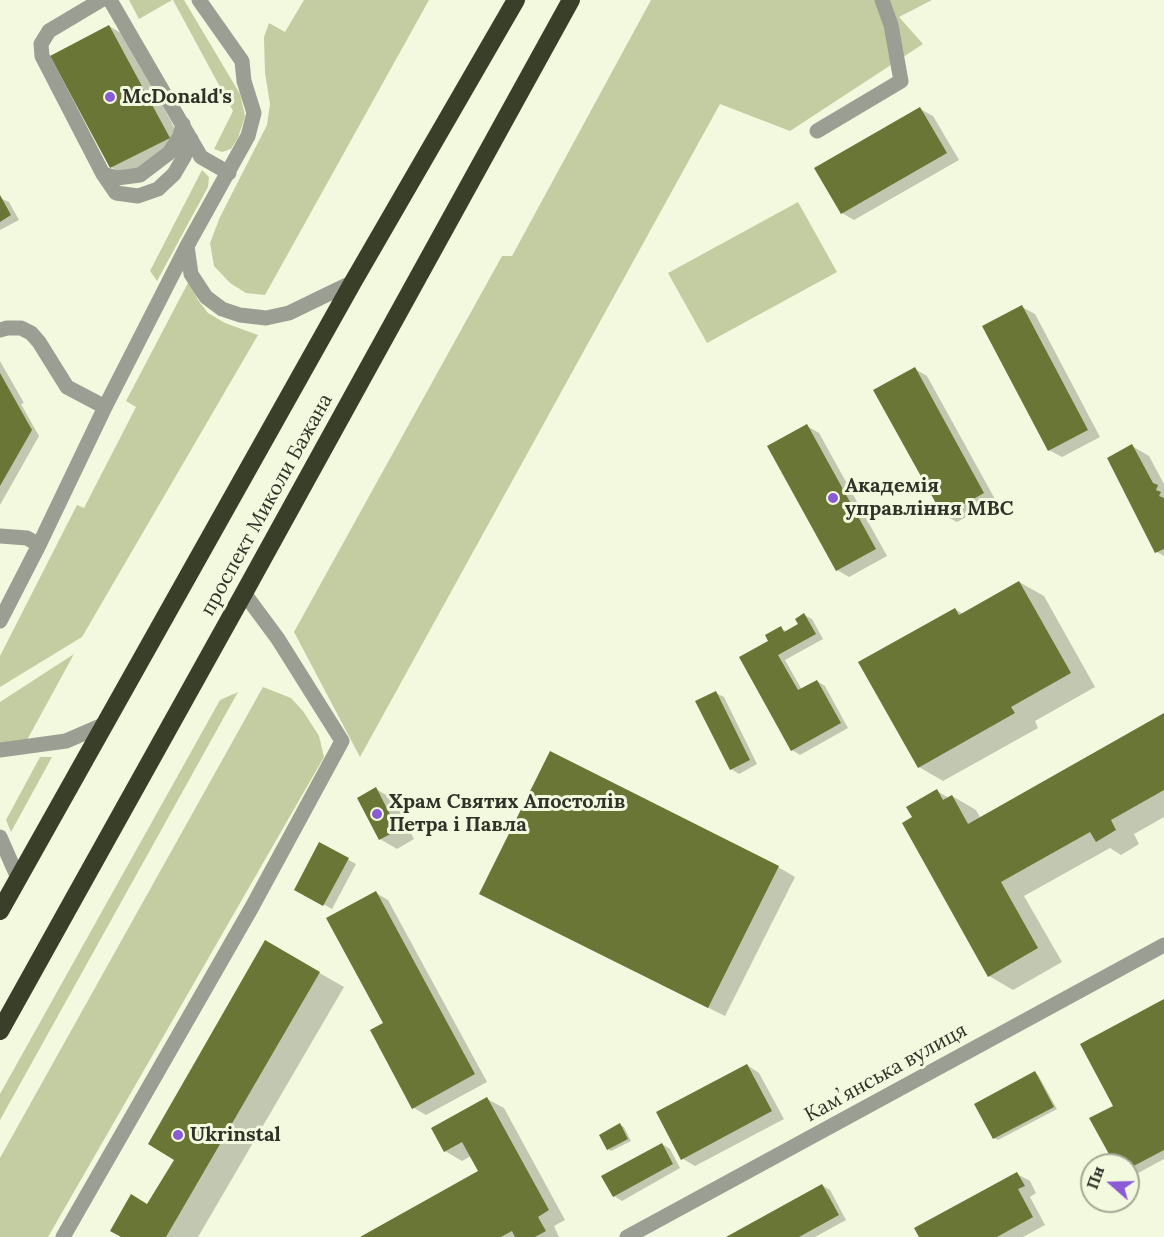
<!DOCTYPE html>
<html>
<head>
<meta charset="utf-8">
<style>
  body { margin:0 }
  #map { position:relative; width:1164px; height:1237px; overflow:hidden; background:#f2f9de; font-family:Lora,serif }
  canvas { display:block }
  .north { position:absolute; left:1080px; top:1153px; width:60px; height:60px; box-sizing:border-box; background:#f2f9de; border:2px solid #a4a995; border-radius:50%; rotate:290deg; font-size:16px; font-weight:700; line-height:24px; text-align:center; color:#2f3228 }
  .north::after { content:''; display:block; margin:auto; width:21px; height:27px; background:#8a5bd4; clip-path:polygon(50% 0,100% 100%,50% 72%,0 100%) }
</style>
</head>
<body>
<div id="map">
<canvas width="1164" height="1237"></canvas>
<div class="north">Пн</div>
</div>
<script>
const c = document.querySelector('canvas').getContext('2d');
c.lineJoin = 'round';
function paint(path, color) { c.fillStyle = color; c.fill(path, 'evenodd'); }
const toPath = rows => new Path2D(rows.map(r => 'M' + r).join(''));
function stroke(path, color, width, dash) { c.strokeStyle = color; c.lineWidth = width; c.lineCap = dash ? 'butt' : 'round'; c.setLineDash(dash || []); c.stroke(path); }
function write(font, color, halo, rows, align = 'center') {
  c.font = font + ' Lora,serif'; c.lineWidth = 6; c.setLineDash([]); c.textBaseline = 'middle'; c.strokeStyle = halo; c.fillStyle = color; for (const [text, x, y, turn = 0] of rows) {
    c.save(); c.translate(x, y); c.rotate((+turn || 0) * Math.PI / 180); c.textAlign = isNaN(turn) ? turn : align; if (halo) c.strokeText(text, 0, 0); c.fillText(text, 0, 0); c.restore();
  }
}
const green = toPath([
  [129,0,172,0,139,19],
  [173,0,184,0,240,94,245,116,238,138,231,149,222,152,214,149,233,111],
  [304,0,429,0,265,295,246,293,230,283,214,266,210,243,220,217,267,125,270,104,265,73,264,37,269,23,285,32],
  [651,0,932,0,899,17,923,44,790,131,720,104,360,757,294,632,502,256,512,256],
  [202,170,209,177,208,187,157,281,150,271],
  [798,202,837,272,707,343,668,273],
  [189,281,198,300,208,313,225,323,258,335,82,637,0,687,0,656,77,505,84,508,136,407,126,401],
  [74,654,27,740,0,744,0,702],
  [263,687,291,698,303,711,319,736,324,757,48,1237,0,1237,0,1158],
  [238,692,0,1120,0,1094,220,700],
  [40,757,52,757,11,832,6,820]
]);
const shadow = toPath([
  [109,26,126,36,185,148,128,177,111,167],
  [920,109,933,116,959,160,854,220,842,213],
  [0,198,9,202,19,220,0,230],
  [1022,307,1035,314,1100,437,1062,457,1049,450],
  [0,361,24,403,21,404,39,436,0,505],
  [915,369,927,376,996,501,957,522,944,515],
  [807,426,819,433,887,556,849,577,837,570],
  [1132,446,1149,456,1164,484,1164,556,1157,552],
  [1019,582,1044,596,1095,687,1035,721,1038,728,943,781,919,767,860,663,955,609,963,614],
  [804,615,812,619,823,639,785,660,802,690,817,681,825,686,848,728,800,755,792,750,770,641,781,628,787,632,800,625],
  [716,693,724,697,757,764,739,774,731,769],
  [1164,715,1164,817,1134,834,1139,844,1121,855,1110,848,1024,896,1062,962,1013,990,989,976,914,818,937,791,949,798,952,796,976,810,981,819],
  [376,789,393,799,414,839,397,849,380,839],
  [319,844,356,864,332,909,296,889],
  [778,867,795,877,725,1016,498,903],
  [376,893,388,900,487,1082,426,1115,414,1108,385,1023],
  [265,942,344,987,198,1237,123,1237,148,1206,176,1159],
  [1164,1001,1164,1159,1129,1178,1128,1165,1116,1165,1115,1106],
  [747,1065,759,1073,784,1119,695,1166,683,1159],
  [1035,1073,1038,1075,1057,1109,998,1140,994,1138],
  [487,1099,504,1108,565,1220,554,1226,559,1237,363,1237,480,1172,471,1156,462,1161,445,1151],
  [620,1125,624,1127,631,1141,611,1151,608,1149],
  [662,1144,670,1149,680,1168,622,1201,614,1196],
  [1017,1174,1030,1181,1036,1193,1030,1197,1045,1225,1023,1237,921,1237],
  [822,1185,830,1190,846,1220,815,1237,729,1237]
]);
const building = toPath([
  [109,25,170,138,110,168,50,56],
  [920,107,947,153,841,214,814,168],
  [0,195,11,215,0,222],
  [1022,305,1088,430,1048,451,982,326],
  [915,367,984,493,943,516,873,390],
  [0,373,32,430,0,486],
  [807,424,876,549,836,571,767,446],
  [1132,444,1153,483,1158,485,1156,490,1161,492,1159,496,1164,498,1164,549,1155,553,1107,458],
  [1019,581,1071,673,1011,707,1015,713,918,768,858,662,955,608,959,615],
  [804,613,816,634,778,655,798,690,817,680,841,723,791,751,739,657,768,641,765,635,781,626,784,632,798,624,795,619],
  [716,691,750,760,730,770,695,701],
  [1164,713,1164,790,1111,820,1116,830,1096,842,1090,832,1001,882,1038,948,988,977,902,823,912,817,906,807,937,789,943,800,952,795,968,824],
  [550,751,779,866,708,1008,479,894],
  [376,787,398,830,379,840,357,798],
  [319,842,349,858,323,906,294,890],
  [376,891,475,1074,412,1109,370,1030,383,1023,326,918],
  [265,940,320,972,166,1237,121,1237,110,1231,131,1194,147,1204,174,1160,148,1144],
  [1164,999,1164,1150,1128,1169,1128,1165,1115,1165,1089,1118,1113,1106,1080,1044],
  [747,1064,772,1111,681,1160,656,1112],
  [1035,1071,1054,1107,993,1139,974,1104],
  [487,1097,549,1210,538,1217,546,1231,535,1237,515,1237,512,1231,501,1237,360,1237,478,1171,462,1142,444,1152,431,1128],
  [620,1123,628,1139,607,1150,599,1135],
  [662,1143,673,1164,613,1197,601,1176],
  [1017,1172,1025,1186,1018,1189,1033,1217,997,1237,919,1237,914,1228],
  [822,1184,839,1215,799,1237,726,1237]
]);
const minor = toPath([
  [101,0,49,31,41,44,42,56,103,174,117,178,140,175,169,153,180,136,183,124],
  [110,0,201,157,229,173],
  [199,0,242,61,244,81,254,113,248,136,187,246,191,274,206,297,222,309,240,315,266,318,289,313,353,282],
  [817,131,901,81,891,25,882,0],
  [103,174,116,193,138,196,158,189,174,174,184,157,191,139],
  [0,330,7,328,21,328,31,333,39,342,67,387,105,407],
  [0,536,27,538,39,545],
  [0,621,39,545,105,407,187,246],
  [0,750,66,741,103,725],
  [0,837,18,878],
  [63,1237,252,907,342,741,278,639,244,593],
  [627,1237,1164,945]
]);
const highway = toPath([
  [0,911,353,282,516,0],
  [0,1031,244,593,571,0]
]);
const markers = [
  [110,97,6,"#8a5bd4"],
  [833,498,6,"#8a5bd4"],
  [377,814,6,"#8a5bd4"],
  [178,1135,6,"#8a5bd4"]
];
const poiNames = [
  ["McDonald's",122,97],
  ["Академія",845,486],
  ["управління МВС",845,509],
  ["Храм Святих Апостолів",389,802],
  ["Петра і Павла",389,825],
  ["Ukrinstal",190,1135]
];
const streetNames = [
  ["проспект Миколи Бажана",267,505,-61],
  ["Камʼянська вулиця",886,1073,-29]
];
paint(green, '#c3cda1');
paint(shadow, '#0003');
paint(building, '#6a7636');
stroke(minor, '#9b9e93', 15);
stroke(highway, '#3a3f2a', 18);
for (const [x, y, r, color] of markers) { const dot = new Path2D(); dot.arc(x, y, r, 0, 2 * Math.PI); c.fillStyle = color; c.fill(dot); stroke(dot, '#f2f9de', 2); }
write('bold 20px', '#2f3228', '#f2f9de', poiNames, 'left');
write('20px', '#2f3228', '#f2f9de', streetNames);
</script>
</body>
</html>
